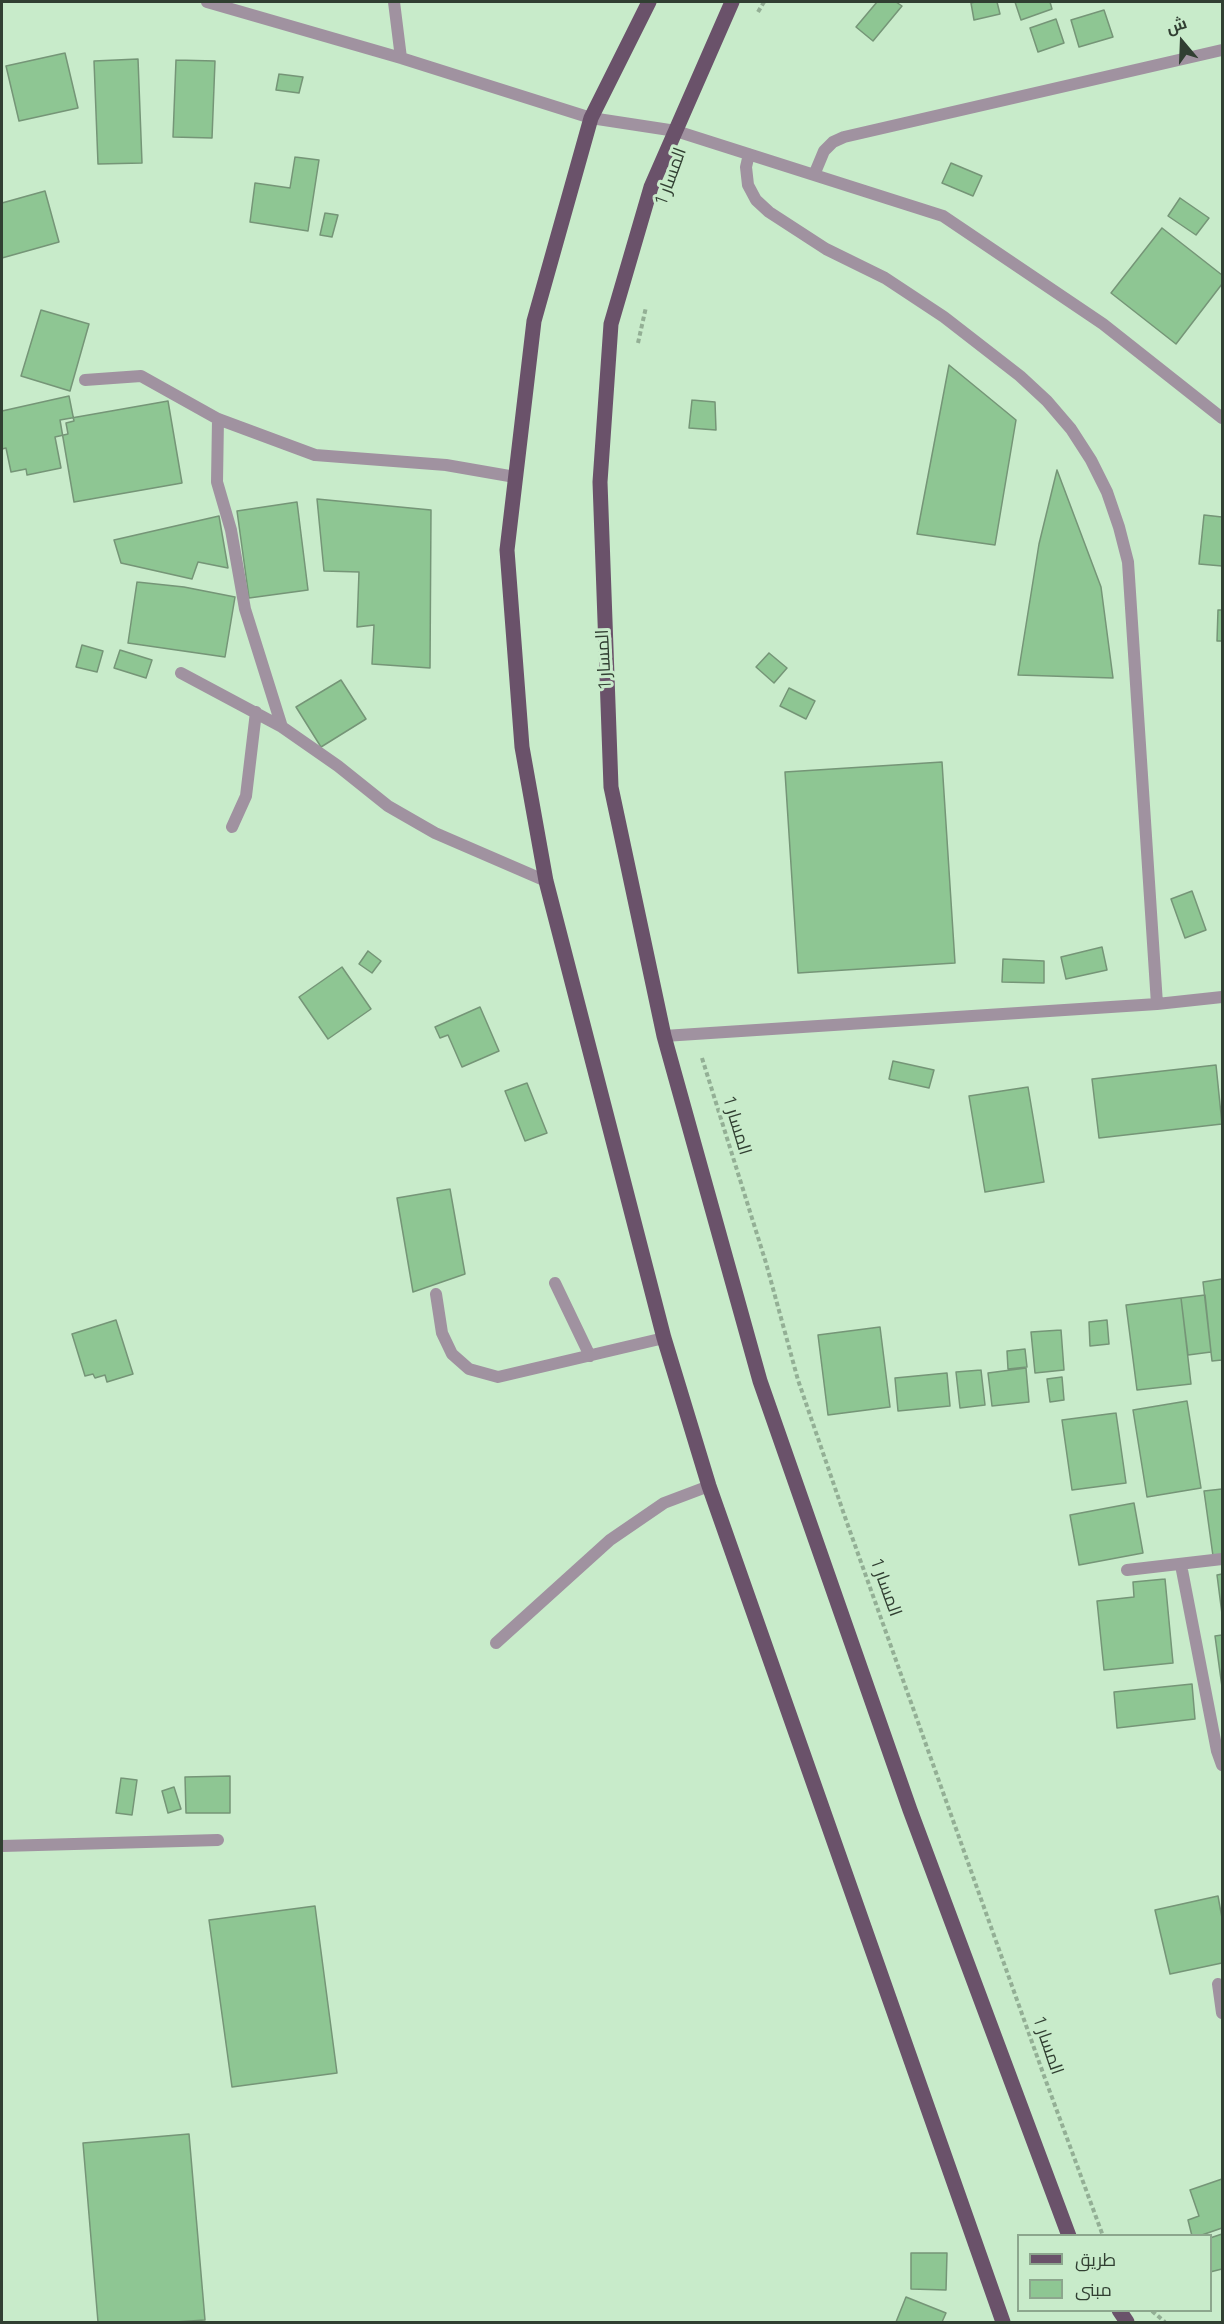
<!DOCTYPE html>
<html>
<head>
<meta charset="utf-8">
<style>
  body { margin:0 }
  #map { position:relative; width:1224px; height:2324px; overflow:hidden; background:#c8ebca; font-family:Quicksand,Cairo,sans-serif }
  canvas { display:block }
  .frame { position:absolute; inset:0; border:3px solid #313f32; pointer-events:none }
  .legend { position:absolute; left:1017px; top:2234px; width:195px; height:78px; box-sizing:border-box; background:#c8ebca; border:2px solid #8ca68d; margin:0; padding:8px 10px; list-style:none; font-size:18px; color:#313f32 }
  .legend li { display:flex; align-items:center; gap:12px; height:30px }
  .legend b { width:30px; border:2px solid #8ca68d }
  .north { position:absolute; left:1152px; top:12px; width:60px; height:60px; -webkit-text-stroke:4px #c8ebca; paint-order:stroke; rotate:341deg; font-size:16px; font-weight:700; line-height:24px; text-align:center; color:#313f32 }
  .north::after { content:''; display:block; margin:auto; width:21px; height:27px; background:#313f32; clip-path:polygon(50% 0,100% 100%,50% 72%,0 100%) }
</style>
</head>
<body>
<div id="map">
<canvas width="1224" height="2324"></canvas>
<div class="frame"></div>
<ul class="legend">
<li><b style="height:8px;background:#6a526a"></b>طريق</li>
<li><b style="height:16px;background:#8ec693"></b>مبنى</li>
</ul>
<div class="north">ش</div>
</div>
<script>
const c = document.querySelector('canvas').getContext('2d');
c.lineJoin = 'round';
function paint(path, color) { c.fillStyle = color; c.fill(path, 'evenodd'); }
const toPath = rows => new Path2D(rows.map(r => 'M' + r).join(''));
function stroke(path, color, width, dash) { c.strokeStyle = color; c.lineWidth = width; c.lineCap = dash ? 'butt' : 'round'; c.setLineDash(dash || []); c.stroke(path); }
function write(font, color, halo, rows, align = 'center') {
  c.font = font + ' Quicksand,Cairo,sans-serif'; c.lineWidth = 6; c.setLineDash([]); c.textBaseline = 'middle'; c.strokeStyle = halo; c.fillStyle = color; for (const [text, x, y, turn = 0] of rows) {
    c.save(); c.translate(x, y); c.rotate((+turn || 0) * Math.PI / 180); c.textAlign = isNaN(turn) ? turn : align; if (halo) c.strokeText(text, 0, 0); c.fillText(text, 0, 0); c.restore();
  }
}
const building = toPath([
  [877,2,896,2,902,6,873,41,856,27,877,2],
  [975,2,997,2,1000,14,974,20,971,3,975,2],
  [1015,2,1050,2,1052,9,1021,20,1015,2],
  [1104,10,1113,37,1079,47,1071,20,1104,10],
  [1056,19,1064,43,1038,52,1030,28,1056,19],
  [65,53,78,108,19,121,6,66,65,53],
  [138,59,142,163,98,164,94,61,138,59],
  [176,60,215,61,212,138,173,137,176,60],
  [279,74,303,77,299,93,276,90,279,74],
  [295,157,319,160,308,231,250,222,255,183,290,188,295,157],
  [951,163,982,176,973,196,942,183,951,163],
  [45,191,59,242,2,258,2,203,45,191],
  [1180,198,1209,218,1196,235,1168,216,1180,198],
  [325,213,338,215,332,237,320,235,325,213],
  [1162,228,1222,275,1222,284,1176,344,1111,293,1162,228],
  [41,310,89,324,70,391,21,376,41,310],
  [949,365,1016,420,995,545,917,534,949,365],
  [69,396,74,421,66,423,68,434,55,437,61,468,27,475,26,469,11,472,6,448,2,449,2,411,69,396],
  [692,400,715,402,716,430,689,428,692,400],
  [168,401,182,483,74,502,60,420,168,401],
  [1057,470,1101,587,1113,678,1018,675,1039,544,1057,470],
  [317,499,431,510,430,668,372,664,374,625,357,627,359,572,324,571,317,499],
  [297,502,308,590,249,598,237,511,297,502],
  [1204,515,1222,517,1222,566,1199,564,1204,515],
  [219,516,228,568,198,562,192,579,121,563,114,540,219,516],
  [137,582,184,587,235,597,225,657,128,643,137,582],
  [1218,610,1222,610,1222,641,1217,641,1218,610],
  [82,645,103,651,97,672,76,667,82,645],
  [120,650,152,660,146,678,114,668,120,650],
  [769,653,787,668,774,683,756,667,769,653],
  [341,680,366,719,321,747,296,707,341,680],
  [789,688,815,701,806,719,780,706,789,688],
  [942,762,955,963,798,973,785,772,942,762],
  [1192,891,1206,930,1185,938,1171,899,1192,891],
  [1102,947,1107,970,1066,979,1061,957,1102,947],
  [368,951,381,961,372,973,359,964,368,951],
  [1003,959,1044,961,1044,983,1002,982,1003,959],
  [342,967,371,1009,328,1039,299,997,342,967],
  [480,1007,499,1051,462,1067,448,1035,440,1038,435,1027,480,1007],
  [893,1061,934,1070,929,1088,889,1079,893,1061],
  [1216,1065,1222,1124,1099,1138,1092,1079,1216,1065],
  [527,1083,547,1133,525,1141,505,1091,527,1083],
  [1028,1087,1044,1182,985,1192,969,1096,1028,1087],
  [450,1189,465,1274,413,1292,397,1198,450,1189],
  [1222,1279,1222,1360,1212,1361,1203,1282,1222,1279],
  [1205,1295,1211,1352,1188,1355,1181,1298,1205,1295],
  [1181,1298,1191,1384,1137,1390,1126,1305,1181,1298],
  [116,1320,133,1374,107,1382,105,1375,95,1378,93,1374,85,1376,72,1334,116,1320],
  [1107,1320,1109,1344,1090,1346,1089,1322,1107,1320],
  [880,1327,890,1407,828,1415,818,1335,880,1327],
  [1061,1330,1064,1370,1035,1373,1031,1332,1061,1330],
  [1025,1349,1027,1367,1008,1369,1007,1351,1025,1349],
  [1026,1368,1029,1402,992,1406,988,1373,1026,1368],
  [981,1370,985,1405,960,1408,956,1372,981,1370],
  [947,1373,950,1406,898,1411,895,1378,947,1373],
  [1062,1377,1064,1400,1050,1402,1047,1379,1062,1377],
  [1187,1401,1201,1488,1147,1497,1133,1410,1187,1401],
  [1116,1413,1126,1483,1072,1490,1062,1420,1116,1413],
  [1222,1489,1222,1555,1213,1556,1204,1491,1222,1489],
  [1134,1503,1143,1553,1079,1565,1070,1515,1134,1503],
  [1222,1574,1222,1614,1217,1575,1222,1574],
  [1165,1579,1173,1663,1104,1670,1097,1601,1134,1597,1133,1582,1165,1579],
  [1222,1635,1222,1687,1215,1636,1222,1635],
  [1192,1684,1195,1719,1117,1728,1114,1692,1192,1684],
  [230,1776,230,1813,186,1813,185,1777,230,1776],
  [121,1778,137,1780,132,1815,116,1813,121,1778],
  [174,1787,181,1809,168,1813,162,1791,174,1787],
  [1218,1896,1222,1918,1222,1963,1170,1974,1155,1910,1218,1896],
  [315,1906,337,2073,232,2087,209,1920,315,1906],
  [189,2134,205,2320,175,2322,98,2322,83,2143,189,2134],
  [1222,2179,1222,2228,1199,2236,1192,2236,1188,2220,1199,2216,1190,2190,1222,2179],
  [1222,2234,1222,2269,1210,2272,1210,2238,1222,2234],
  [911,2253,947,2253,946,2290,911,2289,911,2253],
  [906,2297,946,2313,942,2322,896,2322,906,2297]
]);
const path = toPath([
  [758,12,764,2],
  [638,343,646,307],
  [702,1058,766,1263,798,1380,846,1520,1043,2073,1103,2236],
  [1152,2311,1165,2322]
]);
const minor = toPath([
  [207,2,401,58,591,118,676,131,943,216,1103,324,1222,418],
  [394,2,401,58],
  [749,154,746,167,748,185,756,200,769,212,826,249,885,278,944,317,1020,376,1047,401,1071,429,1091,460,1107,492,1119,527,1128,562,1157,1004],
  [814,175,824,151,833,142,844,137,1222,50],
  [85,380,141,376,218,419,315,455,446,465,515,477],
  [218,419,217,482,231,530,245,609,282,727],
  [181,673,282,727,338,766,388,806,435,833,546,881],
  [232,827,246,796,256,712],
  [664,1036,1157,1004,1222,997],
  [555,1283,590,1356],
  [436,1294,442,1333,452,1354,469,1369,498,1377,664,1338],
  [1181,1565,1217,1751,1222,1765],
  [1127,1570,1222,1559],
  [496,1643,610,1540,664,1503,709,1486],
  [2,1846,218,1840],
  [1218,1984,1222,2013]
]);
const primary = toPath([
  [649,2,591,118,534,321,507,550,522,747,546,881,664,1338,709,1486,1003,2322],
  [732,2,651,187,611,324,600,482,611,787,664,1036,760,1381,910,1810,1069,2236],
  [1119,2310,1127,2322]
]);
const streetNames = [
  ["المسار 1",671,176,-70],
  ["المسار 1",604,659,-93],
  ["المسار 1",737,1126,73],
  ["المسار 1",886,1588,70],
  ["المسار 1",1048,2046,71]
];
paint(building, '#8ec693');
stroke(building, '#759577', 1.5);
stroke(path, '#93af95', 4, [4.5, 3]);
stroke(minor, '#a092a0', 12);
stroke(primary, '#6a526a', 15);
write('18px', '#313f32', '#c8ebca', streetNames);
</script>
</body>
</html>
